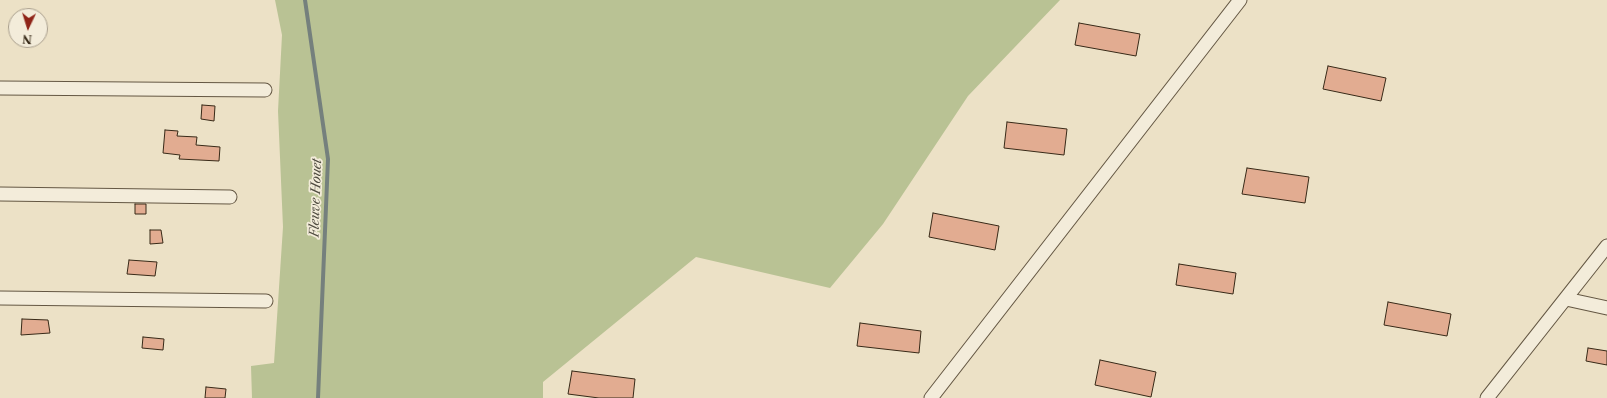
<!DOCTYPE html>
<html>
<head>
<meta charset="utf-8">
<style>
  body { margin:0 }
  #map { position:relative; width:1607px; height:398px; overflow:hidden; background:#ece1c6; font-family:"Libre Caslon Text",serif }
  canvas { display:block }
  .north { position:absolute; left:8px; top:8px; width:40px; height:40px; box-sizing:border-box; background:#f3ecda; border:1px solid #a89e8c; border-radius:50%; rotate:184deg; font-size:11px; font-weight:700; line-height:16px; text-align:center; color:#372917 }
  .north::after { content:''; display:block; margin:auto; width:14px; height:18px; background:#8f2418; clip-path:polygon(50% 0,100% 100%,50% 72%,0 100%) }
</style>
</head>
<body>
<div id="map">
<canvas width="1607" height="398"></canvas>
<div class="north">N</div>
</div>
<script>
const c = document.querySelector('canvas').getContext('2d');
c.lineJoin = 'round';
function paint(path, color) { c.fillStyle = color; c.fill(path, 'evenodd'); }
const toPath = rows => new Path2D(rows.map(r => 'M' + r).join(''));
function stroke(path, color, width, dash) { c.strokeStyle = color; c.lineWidth = width; c.lineCap = dash ? 'butt' : 'round'; c.setLineDash(dash || []); c.stroke(path); }
function write(font, color, halo, rows, align = 'center') {
  c.font = font + ' "Libre Caslon Text",serif'; c.lineWidth = 3.5; c.setLineDash([]); c.textBaseline = 'middle'; c.strokeStyle = halo; c.fillStyle = color; for (const [text, x, y, turn = 0] of rows) {
    c.save(); c.translate(x, y); c.rotate((+turn || 0) * Math.PI / 180); c.textAlign = isNaN(turn) ? turn : align; if (halo) c.strokeText(text, 0, 0); c.fillText(text, 0, 0); c.restore();
  }
}
const green = toPath([
  [275,0,1060,0,968,96,883,224,830,288,696,257,543,382,543,398,252,398,251,366,274,363,283,227,278,111,282,35]
]);
const stream = toPath([
  [305,0,328,159,318,398]
]);
const building = toPath([
  [1079,23,1140,34,1136,56,1075,45,1079,23],
  [1328,66,1386,78,1381,101,1323,89,1328,66],
  [202,105,215,106,214,121,201,119,202,105],
  [1007,122,1067,129,1064,155,1004,148,1007,122],
  [165,130,178,131,177,136,197,137,196,145,220,147,219,161,179,159,180,155,163,153,165,130],
  [1247,168,1309,177,1305,203,1242,194,1247,168],
  [135,204,146,204,146,214,135,214,135,204],
  [933,213,999,226,995,250,929,237,933,213],
  [150,230,161,230,163,243,150,244,150,230],
  [129,260,157,262,155,276,127,274,129,260],
  [1179,264,1236,273,1233,294,1176,285,1179,264],
  [1388,302,1451,314,1447,336,1384,325,1388,302],
  [22,319,48,320,50,333,21,335,22,319],
  [860,323,921,331,919,353,857,346,860,323],
  [143,337,164,339,163,350,142,348,143,337],
  [1588,348,1607,351,1607,365,1586,361,1588,348],
  [1100,360,1156,372,1151,397,1095,385,1100,360],
  [572,371,635,379,633,398,599,398,568,394,572,371],
  [206,387,226,389,225,398,205,398,206,387]
]);
const minor = toPath([
  [0,88,265,90],
  [0,194,230,197],
  [0,298,266,301],
  [1566,299,1607,308],
  [931,398,1240,0],
  [1487,398,1607,246]
]);
const waterNames = [
  ["Fleuve Houet",316,198,-88]
];
paint(green, '#b9c294');
stroke(stream, '#75807d', 4);
paint(building, '#e2ac91');
stroke(building, '#372917', 1);
stroke(minor, '#645743', 15);
stroke(minor, '#f3ecda', 13);
write('italic 13px', '#514d42', '#f3ecda', waterNames);
</script>
</body>
</html>
